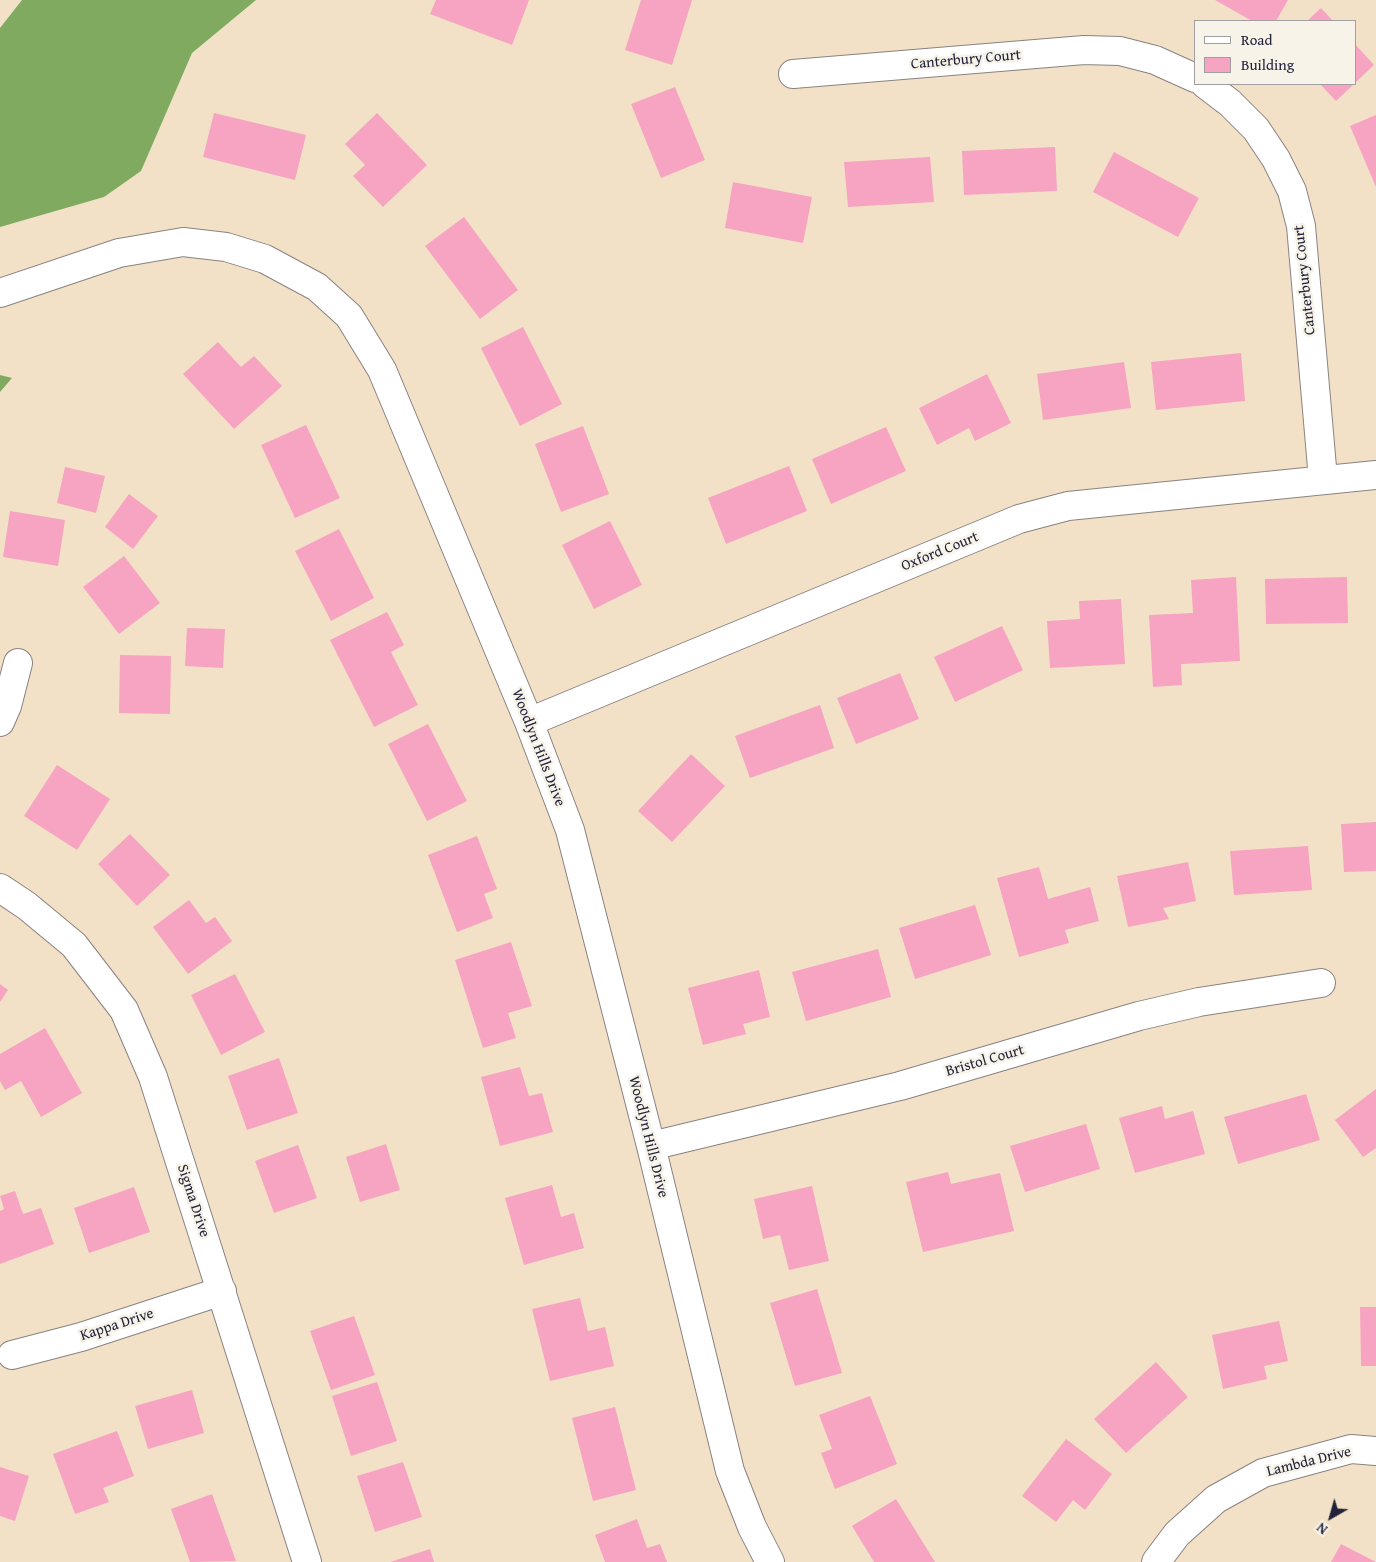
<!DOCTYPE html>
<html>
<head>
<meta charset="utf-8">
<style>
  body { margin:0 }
  #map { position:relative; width:1376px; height:1562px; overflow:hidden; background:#f3e1c7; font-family:"Gentium Book Plus",serif }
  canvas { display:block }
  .legend { position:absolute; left:1194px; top:20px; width:162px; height:65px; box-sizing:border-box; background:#f7f3e8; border:1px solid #a29fa3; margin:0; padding:6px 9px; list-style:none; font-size:15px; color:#22223b }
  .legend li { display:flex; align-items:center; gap:10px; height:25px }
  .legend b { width:25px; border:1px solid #a29fa3 }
  .north { position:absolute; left:1306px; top:1492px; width:50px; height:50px; -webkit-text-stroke:4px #f7f3e8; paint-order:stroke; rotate:218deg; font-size:14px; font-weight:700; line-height:20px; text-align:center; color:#22223b }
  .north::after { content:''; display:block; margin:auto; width:18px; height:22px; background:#22223b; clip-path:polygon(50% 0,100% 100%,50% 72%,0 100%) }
</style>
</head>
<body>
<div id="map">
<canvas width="1376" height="1562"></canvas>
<ul class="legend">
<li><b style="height:6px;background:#fff"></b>Road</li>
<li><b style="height:14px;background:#f6a4c2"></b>Building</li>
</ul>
<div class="north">N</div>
</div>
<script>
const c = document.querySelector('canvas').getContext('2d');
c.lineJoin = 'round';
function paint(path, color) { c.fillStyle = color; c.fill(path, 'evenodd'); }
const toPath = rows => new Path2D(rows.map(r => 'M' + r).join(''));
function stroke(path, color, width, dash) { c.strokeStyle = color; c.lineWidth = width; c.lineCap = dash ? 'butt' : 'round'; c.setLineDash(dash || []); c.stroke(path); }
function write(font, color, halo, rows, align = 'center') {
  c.font = font + ' "Gentium Book Plus",serif'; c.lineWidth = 5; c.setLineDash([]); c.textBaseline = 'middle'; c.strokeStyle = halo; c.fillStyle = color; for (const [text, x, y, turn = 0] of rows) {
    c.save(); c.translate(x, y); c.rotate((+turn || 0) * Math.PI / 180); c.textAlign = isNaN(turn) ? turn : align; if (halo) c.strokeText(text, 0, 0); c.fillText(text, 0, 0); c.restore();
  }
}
const forest = toPath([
  [22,0,256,0,192,53,141,171,104,197,0,227,0,28],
  [0,375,12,378,0,392]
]);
const building = toPath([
  [436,0,529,0,512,45,430,14],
  [641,0,692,0,672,65,625,50],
  [1215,0,1288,0,1276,21,1252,21],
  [1321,8,1333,21,1307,21],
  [1355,44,1374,65,1355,83],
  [1320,84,1354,84,1336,101],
  [675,87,705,160,661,178,631,104],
  [214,113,306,135,295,180,203,157],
  [377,113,427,165,383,207,353,176,365,165,345,144],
  [1376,115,1376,187,1350,126],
  [1055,147,1057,191,964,195,962,151],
  [1114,152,1199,198,1178,237,1093,192],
  [930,157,934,202,848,207,844,162],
  [733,182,812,197,803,243,725,228],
  [464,217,518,290,480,319,425,246],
  [523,327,562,404,520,426,481,348],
  [218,342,241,367,254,356,282,386,234,429,183,374],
  [1241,353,1245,401,1156,410,1151,362],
  [1124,362,1131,408,1043,420,1037,374],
  [987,374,1011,423,975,441,969,428,937,445,919,408],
  [306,425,340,498,295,518,261,445],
  [583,426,609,494,561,512,535,444],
  [886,427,906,471,831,504,812,459],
  [789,466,807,511,726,544,708,498],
  [65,467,105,476,96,513,57,503],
  [129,494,158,516,133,549,105,527],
  [10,511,65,520,58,566,3,557],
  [610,521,642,585,594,609,562,545],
  [339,529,374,598,331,621,295,551],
  [124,556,160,603,119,634,83,587],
  [1236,577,1240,661,1181,664,1182,685,1153,687,1149,615,1193,613,1191,580],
  [1347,577,1348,623,1266,624,1265,579],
  [1121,599,1125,664,1050,668,1047,621,1080,619,1079,601],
  [387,612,404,645,391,652,418,705,374,727,330,640],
  [1002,626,1023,670,955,702,934,657],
  [187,628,225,629,223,668,185,666],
  [120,655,171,656,170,714,119,713],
  [900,673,919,719,856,744,837,698],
  [820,705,834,748,750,778,735,736],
  [428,724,467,801,427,821,388,744],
  [691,754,725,786,672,842,638,811],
  [57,765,110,799,77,850,24,816],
  [1376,822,1376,871,1344,872,1341,824],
  [130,834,170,875,137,906,98,864],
  [477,836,497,889,484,894,493,918,457,932,428,855],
  [1308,846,1312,890,1234,895,1230,851],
  [1188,862,1196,901,1163,908,1169,919,1128,927,1117,876],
  [1039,867,1048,899,1090,887,1099,921,1065,930,1069,943,1019,957,997,878],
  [189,900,206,923,215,917,232,941,188,974,153,927],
  [975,905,991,955,915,979,899,928],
  [511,942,532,1006,508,1013,516,1038,483,1048,455,960],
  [878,949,891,997,806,1021,792,972],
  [759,970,770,1017,743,1024,746,1034,703,1045,688,988],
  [235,974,265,1032,221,1055,191,995],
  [0,984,8,990,0,1002],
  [45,1028,82,1093,41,1117,21,1081,5,1090,0,1081,0,1054],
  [279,1058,298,1113,247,1130,228,1076],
  [520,1067,529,1096,542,1093,553,1132,500,1146,481,1077],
  [1376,1089,1376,1148,1363,1157,1335,1120],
  [1306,1094,1320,1140,1238,1164,1224,1117],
  [1162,1106,1165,1119,1193,1111,1205,1154,1135,1173,1119,1118],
  [1086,1124,1100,1169,1025,1192,1010,1146],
  [386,1144,400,1190,360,1202,346,1157],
  [298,1145,317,1198,274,1213,255,1161],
  [948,1172,951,1184,1000,1173,1014,1231,923,1252,906,1182],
  [552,1185,561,1217,574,1213,584,1248,524,1265,505,1198],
  [812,1186,829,1261,789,1270,780,1235,763,1239,754,1199],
  [134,1187,150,1232,89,1253,74,1208],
  [15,1191,23,1214,41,1208,54,1244,0,1264,0,1211,4,1209,0,1196],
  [817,1289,842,1373,795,1386,770,1303],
  [580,1298,588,1331,605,1327,614,1366,550,1381,532,1309],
  [1360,1307,1376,1307,1376,1366,1361,1366],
  [354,1316,375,1375,331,1390,310,1331],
  [1279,1321,1288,1361,1264,1366,1267,1379,1223,1389,1212,1335],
  [1156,1362,1188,1397,1126,1453,1094,1419],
  [377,1382,397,1441,351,1456,332,1396],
  [192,1390,204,1433,148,1449,135,1406],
  [870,1396,897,1464,835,1489,821,1453,832,1449,819,1415],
  [615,1407,636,1490,593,1501,572,1418],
  [117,1431,134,1476,103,1488,109,1502,75,1514,53,1454],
  [1066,1439,1112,1474,1085,1510,1073,1500,1056,1522,1022,1496],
  [403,1462,422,1517,375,1532,357,1476],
  [0,1467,29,1476,15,1521,0,1516],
  [212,1494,236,1561,190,1562,171,1509],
  [896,1499,935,1562,874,1562,852,1526],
  [637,1519,647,1548,660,1544,667,1562,605,1562,595,1535],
  [1341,1544,1376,1562,1331,1562],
  [430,1549,434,1562,390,1562]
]);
const street = toPath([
  [793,74,1084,50,1120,51,1155,60,1195,78],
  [1205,84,1230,103,1256,129,1276,159,1292,191,1301,226,1323,479],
  [0,293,119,253,183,242,226,247,265,259,317,287,349,316,382,370,529,722,570,830,651,1146,730,1471,752,1527,770,1562],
  [0,722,7,706,18,663],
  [529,722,1019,519,1068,506,1376,475],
  [0,888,27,906,74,945,124,1010,153,1077,307,1562],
  [651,1146,900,1086,1139,1016,1199,1002,1321,983],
  [12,1355,81,1337,222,1291],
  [1156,1562,1177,1534,1216,1499,1263,1473,1351,1449,1376,1451]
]);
const streetNames = [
  ["Canterbury Court",966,60,-5],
  ["Canterbury Court",1305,280,-96],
  ["Oxford Court",940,552,-22],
  ["Woodlyn Hills Drive",538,748,69],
  ["Bristol Court",985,1061,-16],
  ["Woodlyn Hills Drive",648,1137,76],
  ["Sigma Drive",193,1201,72],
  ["Kappa Drive",117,1325,-18],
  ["Lambda Drive",1309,1462,-14]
];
paint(forest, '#81aa61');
paint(building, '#f6a4c2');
stroke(street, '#8a8281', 30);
stroke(street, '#fff', 28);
write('15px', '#22223b', '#f7f3e8', streetNames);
</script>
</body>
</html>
